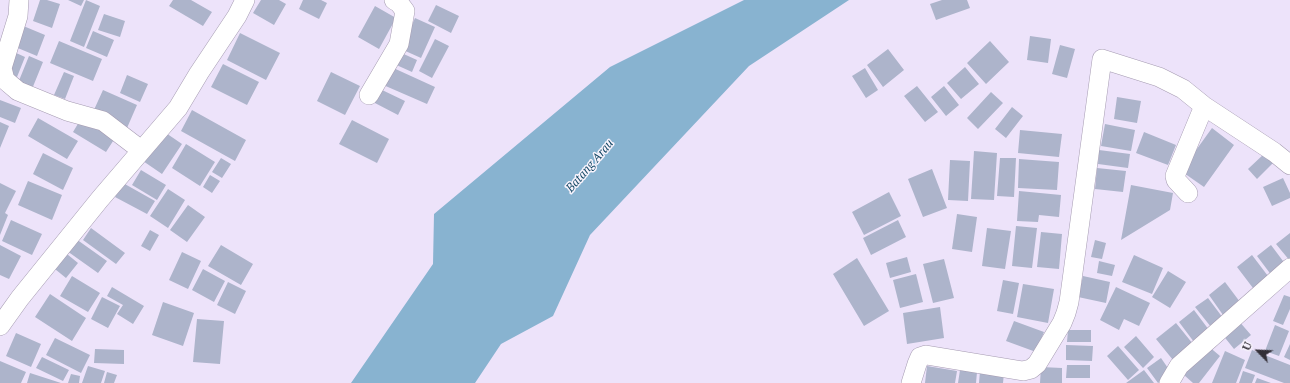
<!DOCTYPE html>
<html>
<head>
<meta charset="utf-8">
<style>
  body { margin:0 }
  #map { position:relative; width:1290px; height:383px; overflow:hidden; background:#ede3fa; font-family:"PT Serif",serif }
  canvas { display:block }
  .north { position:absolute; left:1238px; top:331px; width:40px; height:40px; -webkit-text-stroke:3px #f7f3fc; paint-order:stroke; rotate:294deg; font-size:11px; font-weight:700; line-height:16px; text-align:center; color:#332f38 }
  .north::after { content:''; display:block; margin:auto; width:14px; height:18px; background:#332f38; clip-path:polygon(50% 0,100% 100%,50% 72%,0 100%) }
</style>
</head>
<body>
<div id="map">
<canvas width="1290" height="383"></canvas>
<div class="north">U</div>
</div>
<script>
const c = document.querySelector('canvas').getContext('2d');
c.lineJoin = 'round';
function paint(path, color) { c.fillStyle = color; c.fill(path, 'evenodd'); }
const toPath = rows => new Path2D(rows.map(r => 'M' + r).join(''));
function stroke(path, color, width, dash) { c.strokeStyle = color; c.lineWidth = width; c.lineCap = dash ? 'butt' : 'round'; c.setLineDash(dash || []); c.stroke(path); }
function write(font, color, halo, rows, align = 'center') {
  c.font = font + ' "PT Serif",serif'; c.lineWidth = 3; c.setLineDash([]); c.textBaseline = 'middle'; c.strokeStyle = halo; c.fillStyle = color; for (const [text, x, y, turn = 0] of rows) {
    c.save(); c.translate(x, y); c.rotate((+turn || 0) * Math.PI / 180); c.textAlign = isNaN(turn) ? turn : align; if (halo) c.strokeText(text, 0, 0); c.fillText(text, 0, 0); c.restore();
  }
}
const water = toPath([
  [744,0,849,0,749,66,590,235,553,316,501,344,475,383,351,383,433,264,434,214,610,67]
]);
const building = toPath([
  [40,0,47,0,60,4,52,28,33,21],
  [68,0,84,0,81,6],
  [86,0,100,6,84,47,70,41],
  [173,0,191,0,212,12,203,26,169,6],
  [261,0,279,0,286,4,274,25,253,13],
  [303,0,321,0,327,3,319,19,299,9],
  [942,0,967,0,970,8,936,20,930,4],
  [436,5,459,16,451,33,428,21],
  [375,6,396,18,379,49,358,37],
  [104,14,125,21,120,37,98,30],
  [415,18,435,27,421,58,401,49],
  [21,25,45,35,37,56,13,46],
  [93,31,114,40,107,57,86,48],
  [240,33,280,53,266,80,227,60],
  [1030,36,1051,39,1048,63,1027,60],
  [435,39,449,46,432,78,419,71],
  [59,41,102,59,93,81,50,63],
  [990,41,1009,62,986,84,967,63],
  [1060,45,1075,49,1067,78,1052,74],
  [888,49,904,70,883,87,867,65],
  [397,51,417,60,412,72,392,63],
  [14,52,25,57,17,77,6,73],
  [29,56,43,62,32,89,18,83],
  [223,64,259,82,247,105,211,87],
  [389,66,435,87,427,104,381,84],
  [965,67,979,84,961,99,947,83],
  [865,68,878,90,866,98,852,76],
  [64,72,74,76,65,99,54,95],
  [331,72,360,86,345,115,317,101],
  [127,75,148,84,140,102,120,93],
  [917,86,938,112,925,122,904,96],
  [944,86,959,105,946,116,931,97],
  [380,89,405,101,398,115,373,102],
  [103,90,137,105,127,128,93,112],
  [991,92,1003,103,978,129,967,118],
  [1117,97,1141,101,1137,123,1114,119],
  [0,100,21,108,15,123,0,117],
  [1012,107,1023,116,1006,138,995,129],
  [192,110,246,140,235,161,181,131],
  [82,117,115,138,106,152,73,132],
  [38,118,78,141,67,159,28,136],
  [352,120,389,139,377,163,339,144],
  [0,122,9,126,0,148],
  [1105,124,1135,130,1131,151,1101,146],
  [1212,128,1234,145,1204,187,1181,171],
  [1020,130,1062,134,1059,157,1018,153],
  [163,131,182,144,162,174,143,161],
  [1144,132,1176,145,1168,165,1136,153],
  [186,144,215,162,200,186,172,168],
  [1099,150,1130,154,1128,168,1098,164],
  [974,151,997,153,994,200,971,199],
  [43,153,73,168,63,190,33,174],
  [1265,153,1274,162,1257,179,1248,169],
  [221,158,231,164,222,178,212,172],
  [1000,158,1016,158,1014,197,997,196],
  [1019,159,1059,162,1057,190,1018,188],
  [950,160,970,161,968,201,948,200],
  [1097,168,1126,171,1123,192,1095,189],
  [932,169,947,208,923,217,908,179],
  [141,170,166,185,157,200,132,185],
  [210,175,220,181,212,193,203,187],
  [1283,178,1290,193,1290,198,1272,206,1263,187],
  [28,181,62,195,52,220,18,205],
  [0,183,16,191,5,213,8,215,0,235],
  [123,183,155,201,147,214,115,197],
  [1131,185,1173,193,1170,210,1121,240],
  [168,189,185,200,168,228,150,216],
  [1019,191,1061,195,1059,217,1039,215,1038,222,1017,221],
  [889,192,901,216,864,235,852,212],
  [188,205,205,217,187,242,170,230],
  [957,214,977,217,972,252,952,249],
  [11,220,42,234,32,255,2,241],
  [898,220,906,237,871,255,863,238],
  [1016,226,1037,228,1032,268,1012,266],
  [91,228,125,253,116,264,83,240],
  [987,228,1011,231,1005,269,982,266],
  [150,230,159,235,150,251,141,246],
  [1041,232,1062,234,1059,269,1037,267],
  [1290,233,1290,261,1276,244],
  [76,239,107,261,98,273,67,251],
  [1095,240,1106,243,1102,259,1091,257],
  [0,245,21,256,9,279,0,275],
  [221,245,253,264,241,285,208,266],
  [1271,245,1289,269,1275,280,1257,256],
  [62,250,78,263,66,278,50,265],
  [182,252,201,261,188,289,169,280],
  [1134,255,1163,268,1152,294,1122,282],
  [1252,255,1271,280,1256,292,1237,267],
  [907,257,911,272,890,278,886,263],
  [857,258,889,311,864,326,833,274],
  [944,259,954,298,933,303,923,264],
  [1099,261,1115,265,1112,276,1097,273],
  [203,269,225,281,214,302,192,290],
  [1168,271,1186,282,1170,308,1152,297],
  [916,274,923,302,900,308,893,280],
  [72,276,100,293,88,312,60,296],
  [1083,276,1110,282,1106,303,1078,297],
  [1003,280,1019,283,1013,314,997,311],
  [228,282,246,291,235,314,217,305],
  [1225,282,1240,302,1223,315,1209,295],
  [1023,284,1054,289,1048,323,1017,317],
  [112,287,144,306,133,324,117,314,123,305,107,296],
  [1116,287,1150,303,1139,326,1124,319,1119,330,1100,320],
  [50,294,86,318,72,341,35,317],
  [1284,295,1290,297,1290,309,1283,325,1273,321],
  [102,297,120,306,108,328,91,319],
  [1208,298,1223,318,1211,327,1195,307],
  [163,302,194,313,183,346,152,335],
  [940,307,944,338,907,344,903,313],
  [1194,310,1209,330,1194,342,1179,322],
  [197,319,224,321,220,364,193,362],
  [1238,320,1251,335,1234,349,1222,334],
  [1014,321,1044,332,1036,352,1006,341],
  [1176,323,1193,344,1173,360,1156,339],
  [1275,325,1289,331,1279,356,1265,351],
  [1068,330,1091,330,1091,342,1067,342],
  [16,333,41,344,31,367,6,356],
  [1136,336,1154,357,1143,368,1124,347],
  [55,338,90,355,81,373,46,355],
  [1290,344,1290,360,1284,357],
  [1066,345,1093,346,1092,361,1066,360],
  [1207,345,1220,356,1199,383,1193,383,1184,375],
  [1118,346,1139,370,1128,380,1107,356],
  [95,349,124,350,124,364,94,363],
  [1252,350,1290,365,1290,383,1284,383,1245,368],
  [1225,351,1245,360,1236,383,1212,383],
  [42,357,69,370,63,381,36,368],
  [1161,358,1172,374,1158,383,1147,368],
  [0,361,26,372,21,383,0,383],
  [1067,365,1090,365,1090,378,1066,378],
  [88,366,105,371,101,383,82,383],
  [927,366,957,371,955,383,925,383],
  [1041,367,1062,368,1062,383,1040,383],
  [960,370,977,372,976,383,958,383],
  [1144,370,1154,383,1126,383],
  [980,371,1004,373,1003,383,979,383],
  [1243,371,1255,375,1252,383,1239,383],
  [107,372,117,375,114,383,104,383],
  [30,373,61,383,27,383],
  [71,374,80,376,79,383,68,383],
  [1257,378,1271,383,1255,383]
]);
const street = toPath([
  [19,0,18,16,2,68,5,80,18,91,67,111,103,121,141,150],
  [369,95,399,44,405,11,399,3,394,0],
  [1188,193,1176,180,1175,176,1204,106],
  [0,326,20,298,100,199,178,108,199,73,237,16,245,0],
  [911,383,917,364,920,357,926,355,1023,371,1031,369,1037,364,1062,323,1066,313,1069,302,1102,59,1159,77,1183,89,1204,106,1274,152,1290,165],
  [1169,383,1179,366,1290,268]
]);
const waterNames = [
  ["Batang Arau",590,166,-49]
];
paint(water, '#88b3d0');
paint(building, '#adb4cb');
stroke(street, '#a59bb1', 20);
stroke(street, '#fff', 19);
write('italic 12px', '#114664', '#f7f3fc', waterNames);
</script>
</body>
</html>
